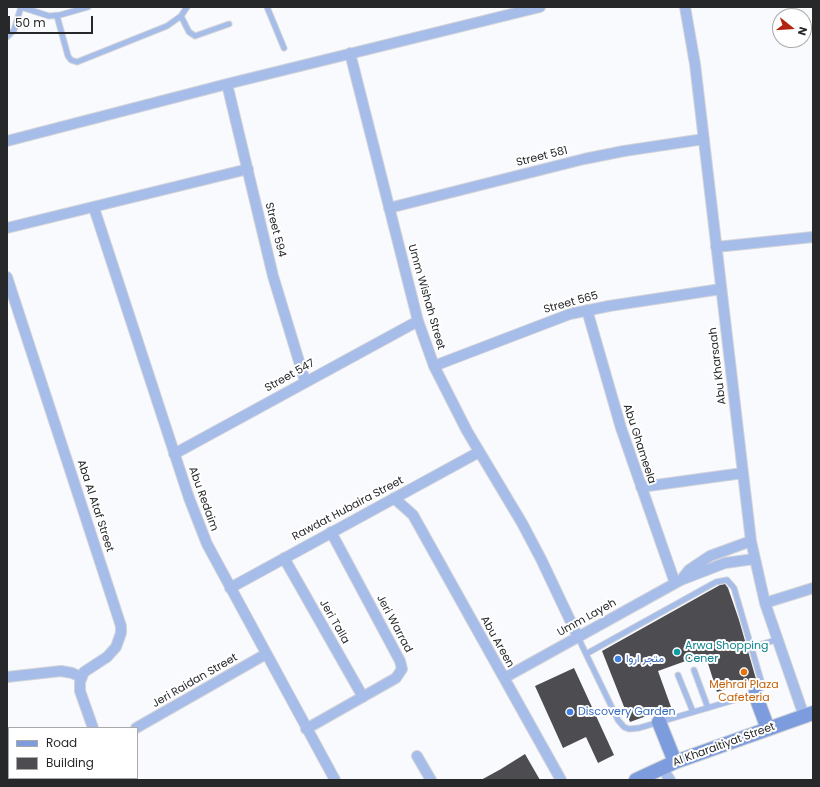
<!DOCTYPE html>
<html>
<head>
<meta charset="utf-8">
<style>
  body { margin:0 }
  #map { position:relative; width:820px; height:787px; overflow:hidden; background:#f9fafe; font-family:Poppins,sans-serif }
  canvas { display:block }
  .frame { position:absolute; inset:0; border:8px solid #27282a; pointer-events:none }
  .legend { position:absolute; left:8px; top:727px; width:130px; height:52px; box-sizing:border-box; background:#fff; border:1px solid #a9a9aa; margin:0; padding:5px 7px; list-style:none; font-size:12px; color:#27282a }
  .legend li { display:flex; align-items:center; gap:8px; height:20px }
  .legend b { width:20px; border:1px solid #a9a9aa }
  .north { position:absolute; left:772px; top:8px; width:40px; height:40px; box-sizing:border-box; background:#fff; border:1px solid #a9a9aa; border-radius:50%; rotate:107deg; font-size:11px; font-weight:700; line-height:16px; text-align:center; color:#27282a }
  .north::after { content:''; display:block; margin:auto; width:14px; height:18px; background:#b22412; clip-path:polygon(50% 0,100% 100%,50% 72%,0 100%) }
  .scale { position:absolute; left:8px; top:16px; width:85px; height:18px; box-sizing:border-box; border:2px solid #27282a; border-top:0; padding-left:5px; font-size:12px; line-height:14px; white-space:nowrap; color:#27282a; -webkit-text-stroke:3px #fff; paint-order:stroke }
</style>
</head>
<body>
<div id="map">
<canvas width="820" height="787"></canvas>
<div class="frame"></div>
<ul class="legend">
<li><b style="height:5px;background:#7d9cde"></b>Road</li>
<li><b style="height:11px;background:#4d4d51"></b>Building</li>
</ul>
<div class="north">N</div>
<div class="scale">50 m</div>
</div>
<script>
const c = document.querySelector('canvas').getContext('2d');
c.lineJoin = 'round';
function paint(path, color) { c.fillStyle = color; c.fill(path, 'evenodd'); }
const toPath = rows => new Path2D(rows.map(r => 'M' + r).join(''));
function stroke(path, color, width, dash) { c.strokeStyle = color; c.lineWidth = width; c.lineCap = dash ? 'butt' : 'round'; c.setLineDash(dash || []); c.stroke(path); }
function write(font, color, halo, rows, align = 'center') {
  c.font = font + ' Poppins,Vazirmatn,sans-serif'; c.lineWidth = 4; c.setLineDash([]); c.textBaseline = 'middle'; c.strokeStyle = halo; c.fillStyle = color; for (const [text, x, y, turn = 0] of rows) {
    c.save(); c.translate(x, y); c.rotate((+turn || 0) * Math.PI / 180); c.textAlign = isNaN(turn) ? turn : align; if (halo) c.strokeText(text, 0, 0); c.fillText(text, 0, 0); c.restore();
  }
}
const building = toPath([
  [725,584,728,588,739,620,756,679,717,692,705,654,658,671,671,707,630,722,602,651,720,585],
  [574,668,614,755,598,763,586,737,563,748,535,686],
  [525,754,540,780,481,780,501,769]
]);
const lane = toPath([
  [21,7,49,16,60,15,88,7],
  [267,7,284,48],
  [57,16,68,56,71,60,77,62,167,26,181,16,187,7],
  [181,16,189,32,195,36,229,24],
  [7,37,14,30,21,7],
  [578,637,586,654,618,720,624,727,629,729,639,728,755,694,760,690,762,684,734,588,727,580,716,582,586,654],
  [752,647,776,640],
  [694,670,708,708],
  [678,675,693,712]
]);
const street = toPath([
  [685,7,695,64,751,541,765,603,804,716],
  [350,53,418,321,434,366,467,431,522,523,541,559,578,637],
  [227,84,273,276,305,381],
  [7,141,227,84,540,7],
  [94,208,189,498,207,544,335,780],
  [389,208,584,159,624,151,704,139],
  [7,228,248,169],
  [716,247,813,237],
  [7,277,121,626,121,633,116,647,107,657,84,672,80,682,80,691,93,728],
  [587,310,621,428,675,583],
  [434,366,570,314,609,306,721,289],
  [174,454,418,321],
  [641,487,743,473],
  [394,498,413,515,561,780],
  [284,558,363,697],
  [681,580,689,570,710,556,751,541],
  [230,588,479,452],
  [765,603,813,588],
  [7,677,61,671,72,673,81,677],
  [504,678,681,580,725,563,754,559],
  [136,728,266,654],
  [306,729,396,678,402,669,400,661,331,532],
  [417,756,431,780],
  [662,768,670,780],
  [110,778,110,780]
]);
const secondary = toPath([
  [755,694,768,729],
  [659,722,675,762],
  [636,780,675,762,813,713]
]);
const markers = [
  [677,652,4,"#0f9aa8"],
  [618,659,4,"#3f7fe0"],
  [744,672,4,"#e8710a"],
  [570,712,4,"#3f7fe0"]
];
const streetNames = [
  ["Street 581",542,157,-14],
  ["Street 594",275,230,76],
  ["Umm Wishah Street",426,297,74],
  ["Street 565",571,303,-15],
  ["Abu Kharsaah",718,366,-97],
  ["Street 547",290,376,-29],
  ["Abu Ghameela",639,444,72],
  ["Abu Redaim",203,499,70],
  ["Aba Al Ataf Street",95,506,72],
  ["Rawdat Hubaira Street",348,509,-28],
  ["Umm Layeh",587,618,-29],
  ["Jeri Talla",334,622,60],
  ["Jeri Warrad",394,624,62],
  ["Abu Areen",497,642,61],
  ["Jeri Raidan Street",195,681,-30],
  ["Al Kharaitiyat Street",724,745,-20]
];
const cultureNames = [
  ["Arwa Shopping",685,646],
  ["Cener",685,659]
];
const shopNames = [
  ["متجر اروا",626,659],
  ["Discovery Garden",578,712]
];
const foodNames = [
  ["Mehrai Plaza",744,685],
  ["Cafeteria",744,698]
];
paint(building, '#4d4d51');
stroke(lane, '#d3d4d8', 7);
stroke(street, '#d3d4d8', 12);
stroke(secondary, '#d3d4d8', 16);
stroke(lane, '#a6bce9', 5);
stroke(street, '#a6bce9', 10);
stroke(secondary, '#7d9cde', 14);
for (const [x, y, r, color] of markers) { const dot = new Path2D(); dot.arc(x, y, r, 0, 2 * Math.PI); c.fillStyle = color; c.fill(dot); stroke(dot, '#fff', 1.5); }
write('11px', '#27282a', '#fff', streetNames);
write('11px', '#0d838f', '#fff', cultureNames, 'left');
write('11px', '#366cbe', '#fff', shopNames, 'left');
write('11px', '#c56008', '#fff', foodNames);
</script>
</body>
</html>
